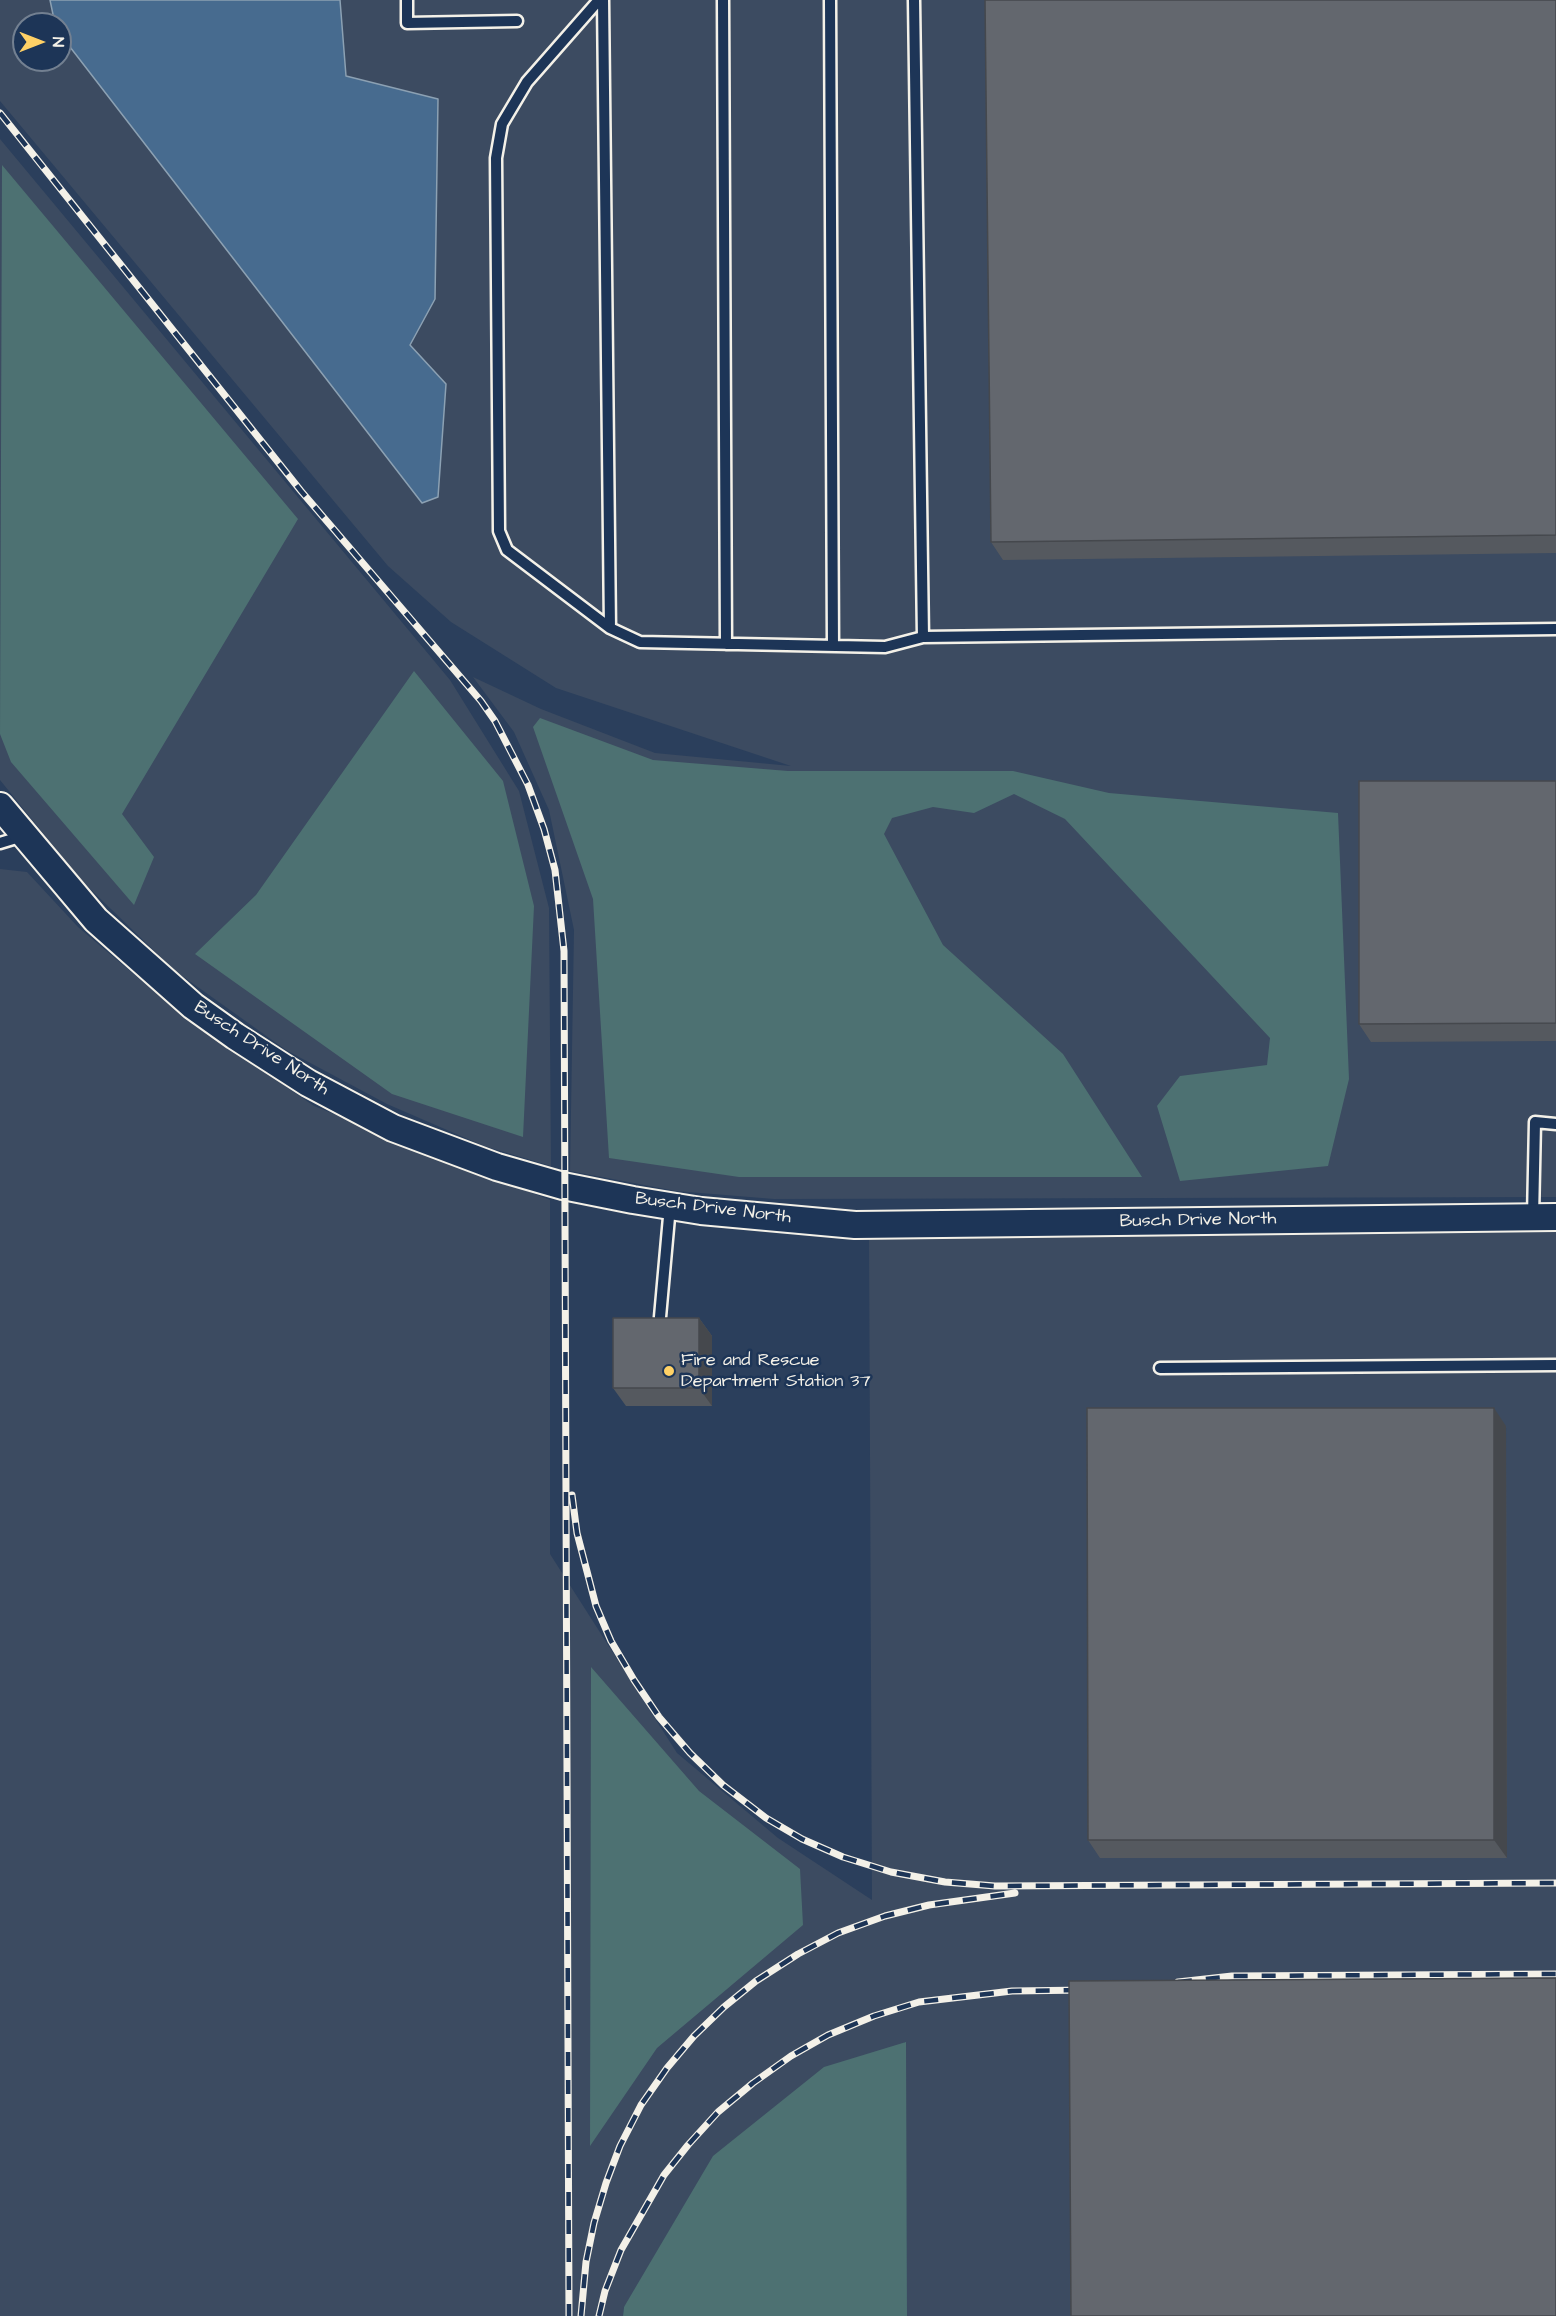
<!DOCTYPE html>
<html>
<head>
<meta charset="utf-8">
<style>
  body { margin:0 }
  #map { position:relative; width:1556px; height:2316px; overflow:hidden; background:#2b3f5c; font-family:"Architects Daughter",sans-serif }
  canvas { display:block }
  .north { position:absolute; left:12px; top:12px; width:60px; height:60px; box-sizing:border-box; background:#1d3557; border:2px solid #738091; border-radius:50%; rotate:90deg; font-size:16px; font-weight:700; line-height:24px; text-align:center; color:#f4f1e8 }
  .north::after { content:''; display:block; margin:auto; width:21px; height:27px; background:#ffd166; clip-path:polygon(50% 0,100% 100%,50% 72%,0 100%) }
</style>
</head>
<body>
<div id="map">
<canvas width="1556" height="2316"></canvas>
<div class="north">N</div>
</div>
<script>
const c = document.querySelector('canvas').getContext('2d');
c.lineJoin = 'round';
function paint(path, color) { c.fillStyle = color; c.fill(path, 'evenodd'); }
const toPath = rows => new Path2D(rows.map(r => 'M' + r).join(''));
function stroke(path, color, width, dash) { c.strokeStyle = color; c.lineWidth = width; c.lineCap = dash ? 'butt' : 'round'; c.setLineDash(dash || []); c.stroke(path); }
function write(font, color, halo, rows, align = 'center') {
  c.font = font + ' "Architects Daughter",sans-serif'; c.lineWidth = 5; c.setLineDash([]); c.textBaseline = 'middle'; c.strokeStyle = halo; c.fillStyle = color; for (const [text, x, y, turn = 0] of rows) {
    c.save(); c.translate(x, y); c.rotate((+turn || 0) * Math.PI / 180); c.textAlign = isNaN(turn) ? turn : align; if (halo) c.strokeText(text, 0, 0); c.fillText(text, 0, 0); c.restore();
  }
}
const built = toPath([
  [0,0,1556,0,1556,1197,774,1199,676,1191,570,1171,574,930,549,810,514,732,473,677,541,709,655,753,791,766,556,688,451,622,388,566,0,101],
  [24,24,60,24,60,60,24,60],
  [0,139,450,680,519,791,549,908,551,1166,484,1146,387,1104,286,1050,174,970,81,880,0,780],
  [0,869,27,872,78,927,181,1014,314,1106,550,1200,550,1554,677,1753,778,1838,872,1900,869,1233,1556,1230,1556,2316,907,2316,905,2042,624,2307,623,2316,0,2316]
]);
const green = toPath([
  [2,165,298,519,122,814,154,857,134,905,11,762,0,734],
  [414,671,503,781,534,906,523,1137,392,1094,195,954,256,895],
  [540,718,653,760,788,771,1013,771,1109,793,1338,813,1349,1079,1328,1166,1180,1181,1157,1106,1180,1076,1267,1065,1270,1038,1065,819,1014,794,974,813,933,807,892,818,884,834,943,945,1063,1054,1142,1177,739,1177,609,1158,593,899,533,727],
  [591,1667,699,1791,800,1869,803,1925,657,2048,590,2146],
  [906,2042,907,2316,623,2316,624,2307,713,2156,824,2067]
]);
const water = toPath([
  [50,0,340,0,346,76,438,99,435,299,410,345,446,384,438,497,422,503,60,34,60,24,55,24,50,0]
]);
const service = toPath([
  [407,0,407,23,517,21],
  [599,0,527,82,502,124,496,158,499,531,507,550,610,628,640,642,885,647,923,637],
  [603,0,610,628],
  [723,0,726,644],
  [830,0,833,646],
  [914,0,923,637,1556,629],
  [0,843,23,836],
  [1533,1217,1535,1122,1556,1124],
  [660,1317,670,1206],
  [1160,1368,1556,1365]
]);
const tertiary = toPath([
  [0,806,96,920,193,1006,235,1036,308,1083,393,1128,497,1167,563,1186,633,1200,701,1211,855,1225,1556,1217]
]);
const rail = toPath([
  [0,113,301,491,481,701,495,721,528,785,544,829,555,870,564,951,569,2316],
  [572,1495,577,1533,596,1606,611,1641,634,1680,659,1717,690,1753,723,1785,766,1818,802,1839,843,1857,891,1872,945,1882,995,1886,1556,1883],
  [1178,1982,1232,1976,1556,1974],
  [581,2316,586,2262,594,2223,606,2183,620,2146,641,2105,667,2068,694,2036,724,2007,756,1981,798,1954,838,1933,885,1916,929,1905,1015,1893],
  [599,2316,605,2291,621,2250,664,2175,688,2145,718,2112,753,2083,791,2056,828,2035,874,2016,919,2002,1012,1991,1087,1990]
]);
const wall = toPath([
  [1556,0,1556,553,1003,560,991,542],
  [1556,781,1556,1041,1371,1042,1359,1024],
  [699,1318,712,1336,712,1406,626,1406,613,1388],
  [1506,1426,1507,1858,1100,1858,1088,1840]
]);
const shadedWall = toPath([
  [699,1318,712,1336,712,1406,699,1388],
  [1494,1408,1506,1426,1507,1858,1494,1840]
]);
const building = toPath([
  [985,0,1556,0,1556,535,991,542,985,0],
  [1359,781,1556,781,1556,1023,1359,1024,1359,781],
  [613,1318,699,1318,699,1388,613,1388,613,1318],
  [1087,1408,1494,1408,1494,1840,1088,1840,1087,1408],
  [1556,1978,1556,2316,1071,2316,1069,1981,1556,1978]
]);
const markers = [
  [669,1371,6,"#ffd166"]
];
const streetNames = [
  ["Busch Drive North",261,1049,33],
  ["Busch Drive North",713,1209,7],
  ["Busch Drive North",1198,1221,-1]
];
const poiNames = [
  ["Fire and Rescue",681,1361],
  ["Department Station 37",681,1382]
];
paint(built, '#3c4b61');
paint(green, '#4d7172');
paint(water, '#476b8f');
stroke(water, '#8ca1b3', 1.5);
stroke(service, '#f4f1e8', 15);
stroke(tertiary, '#f4f1e8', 30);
stroke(service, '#1d3557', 10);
stroke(tertiary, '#1d3557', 26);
stroke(rail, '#f4f1e8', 7);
stroke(rail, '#1d3557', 4.5, [14]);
paint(wall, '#55595f');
paint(shadedWall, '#45484d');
paint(building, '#63676e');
stroke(building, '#45484d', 1.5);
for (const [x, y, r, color] of markers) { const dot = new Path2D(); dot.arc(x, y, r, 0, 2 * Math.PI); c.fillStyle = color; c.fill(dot); stroke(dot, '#1d3557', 2); }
write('18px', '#f4f1e8', '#1d3557', streetNames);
write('18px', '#f4f1e8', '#1d3557', poiNames, 'left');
</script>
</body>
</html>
